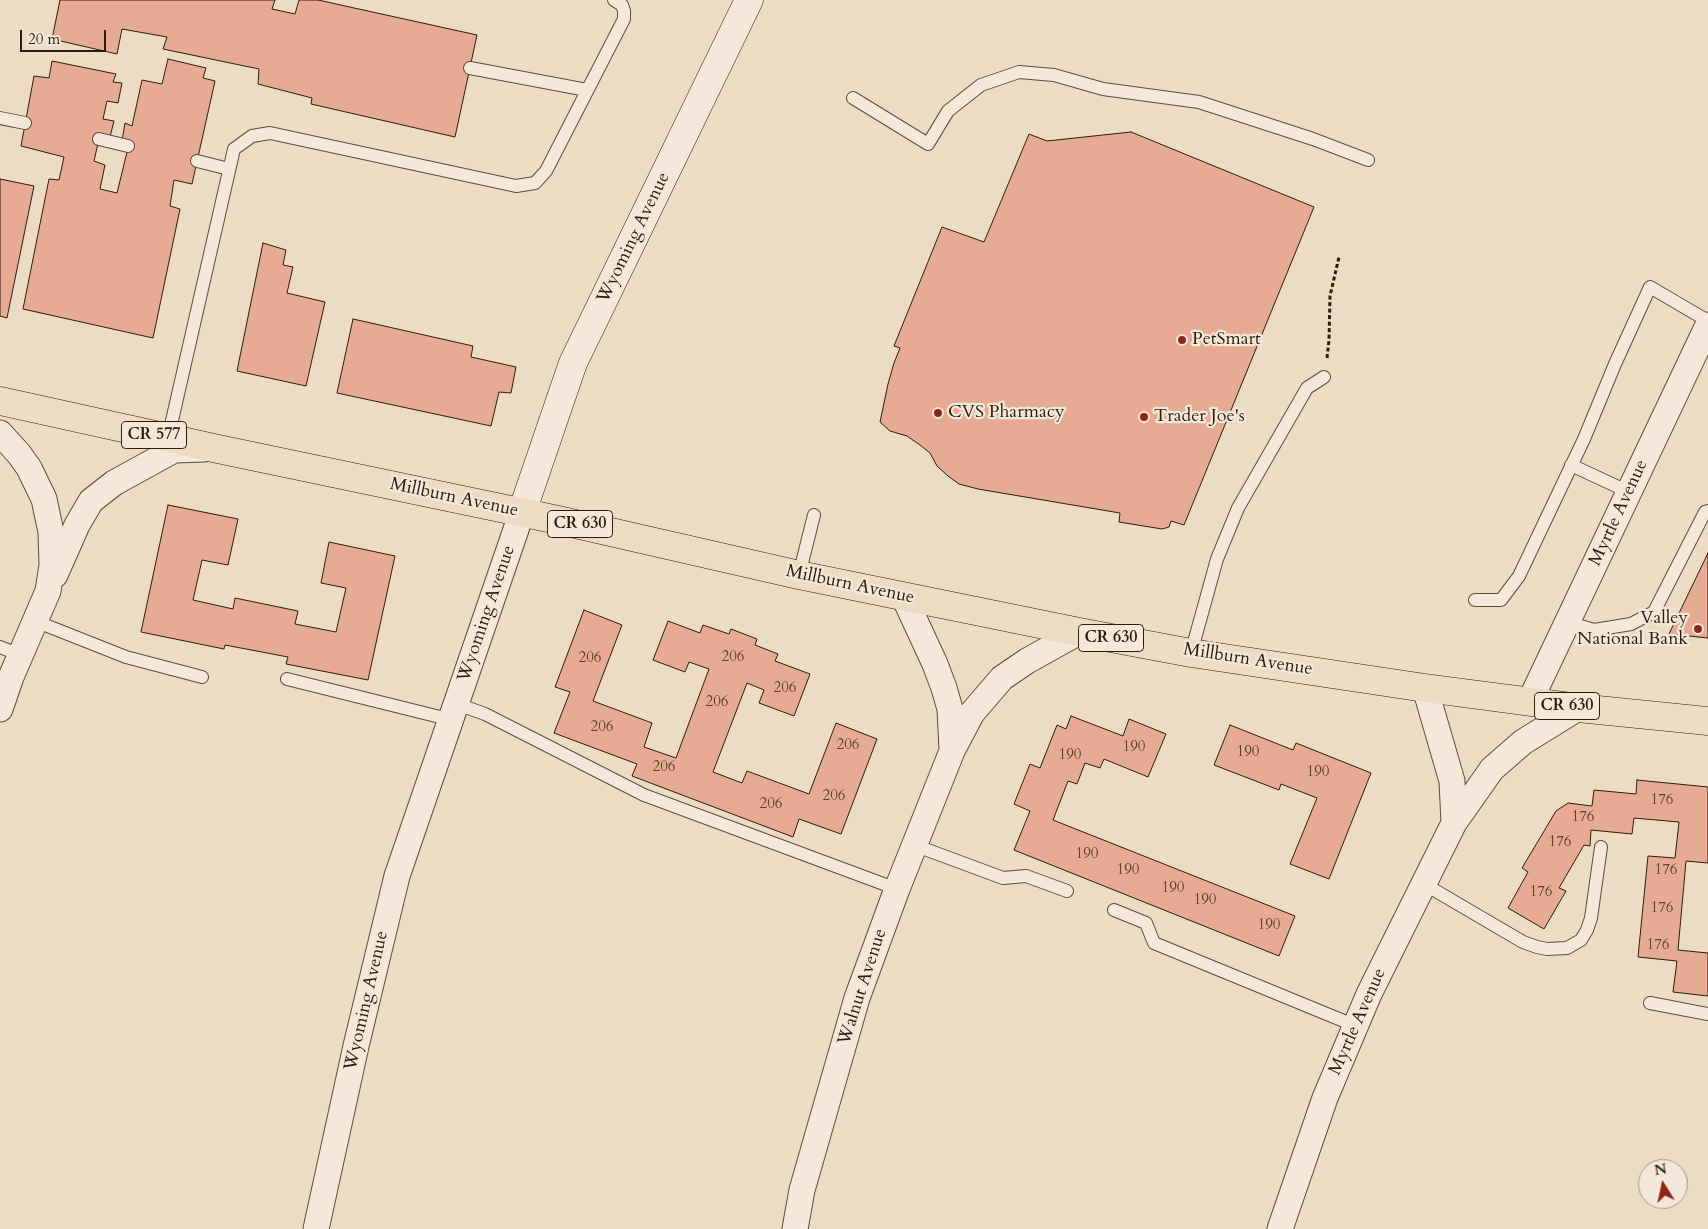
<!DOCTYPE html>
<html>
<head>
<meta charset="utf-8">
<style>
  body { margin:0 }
  #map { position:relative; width:1708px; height:1229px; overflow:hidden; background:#eddcc4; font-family:Cardo,serif }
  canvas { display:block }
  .north { position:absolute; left:1638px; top:1159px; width:50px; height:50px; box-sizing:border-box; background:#f3e8d9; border:1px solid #a49687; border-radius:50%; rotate:350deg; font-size:14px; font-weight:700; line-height:20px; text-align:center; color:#2d1c0c }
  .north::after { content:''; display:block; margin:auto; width:18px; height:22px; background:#8f2418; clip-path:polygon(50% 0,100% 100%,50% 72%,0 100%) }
  .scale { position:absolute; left:20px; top:30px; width:86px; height:22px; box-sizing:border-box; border:2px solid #2d1c0c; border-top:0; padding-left:6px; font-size:15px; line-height:18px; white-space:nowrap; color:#2d1c0c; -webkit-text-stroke:4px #f3e8d9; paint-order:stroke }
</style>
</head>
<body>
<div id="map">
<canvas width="1708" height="1229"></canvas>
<div class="north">N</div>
<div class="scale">20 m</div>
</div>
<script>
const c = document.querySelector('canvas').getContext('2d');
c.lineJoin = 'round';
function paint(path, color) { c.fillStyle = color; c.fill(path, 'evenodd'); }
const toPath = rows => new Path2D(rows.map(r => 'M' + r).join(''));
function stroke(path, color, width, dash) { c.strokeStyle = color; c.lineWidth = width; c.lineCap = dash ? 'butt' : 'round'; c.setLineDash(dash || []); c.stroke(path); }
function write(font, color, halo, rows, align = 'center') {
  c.font = font + ' Cardo,serif'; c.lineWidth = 4.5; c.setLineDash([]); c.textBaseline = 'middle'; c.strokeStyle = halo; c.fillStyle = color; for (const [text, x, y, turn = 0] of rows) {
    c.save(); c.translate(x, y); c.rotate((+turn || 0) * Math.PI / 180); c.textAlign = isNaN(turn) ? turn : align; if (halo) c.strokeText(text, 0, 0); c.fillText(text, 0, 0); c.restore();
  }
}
const building = toPath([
  [60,0,275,0,272,9,295,14,299,0,318,0,477,35,455,137,311,104,312,98,258,84,259,69,163,49,167,37,122,29,117,54,52,39,60,0],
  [168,59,206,68,203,78,215,81,192,184,174,180,170,206,180,209,153,338,23,309,49,179,59,180,64,157,21,146,34,76,49,78,52,61,116,74,113,82,122,83,118,103,107,101,103,119,114,121,109,141,99,139,94,161,105,165,100,189,117,193,129,144,122,141,125,123,132,126,142,80,162,84,168,59],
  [1131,132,1314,207,1184,525,1171,521,1169,527,1162,529,1119,522,1120,513,978,489,959,484,948,476,937,466,930,453,920,445,907,436,890,431,880,422,888,384,894,363,900,348,894,346,942,227,984,242,1029,134,1047,141,1131,132],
  [0,179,34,186,7,318,0,316,0,179],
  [263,243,286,250,283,265,293,267,287,293,325,302,306,386,237,371,263,243],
  [353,319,473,346,471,357,516,367,511,393,499,392,491,426,337,393,353,319],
  [168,505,238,519,228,565,202,560,193,600,233,609,235,598,298,611,295,624,336,632,346,588,321,583,329,542,395,556,368,680,286,664,288,657,225,645,224,649,141,632,168,505],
  [1708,553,1708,638,1669,634,1708,553],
  [584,610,622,625,593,701,652,723,644,747,676,758,709,669,689,662,685,672,653,660,668,621,700,633,703,625,729,634,731,629,757,639,755,645,778,654,775,661,810,674,794,716,759,703,764,690,747,683,713,772,742,783,747,771,809,794,836,723,877,739,841,834,799,819,793,837,632,776,637,764,554,733,570,692,555,687,584,610],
  [1071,716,1123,736,1129,719,1166,734,1148,777,1104,759,1100,768,1085,763,1077,784,1068,781,1053,820,1295,916,1279,956,1014,850,1030,811,1014,804,1030,764,1040,768,1057,725,1066,729,1071,716],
  [1230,725,1293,750,1296,743,1371,773,1329,879,1290,864,1317,798,1281,784,1279,790,1214,765,1230,725],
  [1637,780,1708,787,1708,863,1686,861,1678,950,1708,953,1708,996,1673,992,1677,961,1638,957,1648,856,1675,858,1679,822,1634,818,1632,834,1591,830,1590,846,1584,845,1559,888,1566,891,1544,929,1508,908,1528,872,1522,868,1556,811,1568,803,1592,806,1594,790,1636,794,1637,780]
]);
const path = toPath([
  [1327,358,1329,340,1330,296,1339,257]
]);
const lane = toPath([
  [470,68,587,90],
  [853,98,928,144,948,111,981,85,1019,72,1054,75,1103,89,1199,102,1313,139,1368,160],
  [0,118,25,123],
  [99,139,128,146],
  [197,161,229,169],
  [168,438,234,149,252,136,270,133,516,186,535,183,546,171,624,19,624,11,622,5,614,0],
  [1571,465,1629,492],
  [799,575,814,515],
  [1475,600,1501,600,1519,576,1584,439,1615,364,1650,287,1708,321],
  [35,621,126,657,202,677],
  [1567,622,1594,630,1631,624,1654,612,1705,512,1708,511],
  [0,647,20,655],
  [1191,653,1217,559,1238,508,1307,388,1324,377],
  [287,679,452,720],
  [457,704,485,714,644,795,897,889],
  [914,845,1003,878,1026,876,1067,891],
  [1424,884,1523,942,1537,947,1547,949,1567,948,1581,940,1587,930,1591,918,1601,847],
  [1114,910,1146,923,1154,943,1356,1026],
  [1650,1003,1708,1014]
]);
const street = toPath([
  [0,433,19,454,29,468,44,499,51,532,52,565,48,591,11,677,0,709],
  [55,575,77,525,91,501,114,483,174,450,204,449],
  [904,597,935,664,944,688,950,709,952,750],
  [1530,701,1708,325],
  [1454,823,1492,769,1523,742,1578,708],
  [316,1229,356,1046,397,876,522,512],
  [795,1229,802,1190,857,998,897,889,952,751,972,713,1002,678,1027,661,1079,632],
  [1280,1229,1325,1098,1369,994,1454,823,1452,781,1425,688]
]);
const secondary = toPath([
  [522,512,573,363,749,0]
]);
const primary = toPath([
  [0,401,218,449,558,520,799,575,1079,632,1191,653,1425,688,1578,708,1708,721]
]);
const markers = [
  [1182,340,5,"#8f2418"],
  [938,413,5,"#8f2418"],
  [1144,417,5,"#8f2418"],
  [1698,629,5,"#8f2418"]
];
const numberNames = [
  ["206",733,658],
  ["206",590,659],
  ["206",785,689],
  ["206",717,703],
  ["206",602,728],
  ["206",848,746],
  ["190",1134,748],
  ["190",1248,753],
  ["190",1070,756],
  ["206",664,768],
  ["190",1318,773],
  ["206",834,797],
  ["176",1662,801],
  ["206",771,805],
  ["176",1583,818],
  ["176",1560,843],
  ["190",1087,855],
  ["190",1128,871],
  ["176",1666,871],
  ["190",1173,889],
  ["176",1541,893],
  ["190",1205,901],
  ["176",1662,909],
  ["190",1269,926],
  ["176",1658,946]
];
const shields = [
  [154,435,65],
  [580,524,65],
  [1111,638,65],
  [1567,706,65]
];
const shieldNames = [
  ["CR 577",154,435],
  ["CR 630",580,524],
  ["CR 630",1111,638],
  ["CR 630",1567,706]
];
const streetNames = [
  ["Wyoming Avenue",634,238,-64],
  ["Millburn Avenue",454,498,12],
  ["Myrtle Avenue",1619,513,-65],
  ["Millburn Avenue",850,585,12],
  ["Wyoming Avenue",487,614,-71],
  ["Millburn Avenue",1248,660,9],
  ["Walnut Avenue",863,987,-72],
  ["Wyoming Avenue",367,1001,-77],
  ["Myrtle Avenue",1358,1022,-66]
];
const poiNames = [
  ["PetSmart",1192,340],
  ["CVS Pharmacy",948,413],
  ["Trader Joe's",1154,417],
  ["Valley",1688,619,"right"],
  ["National Bank",1688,640,"right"]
];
paint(building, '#e7aa92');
stroke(building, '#2d1c0c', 1);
stroke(lane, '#5d4c3a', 14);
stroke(street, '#5d4c3a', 27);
stroke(secondary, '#2d1c0c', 29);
stroke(primary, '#2d1c0c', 29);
stroke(path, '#2d1c0c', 3, [4, 2.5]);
stroke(lane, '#f3e8d9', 12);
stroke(street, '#f3e8d9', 25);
stroke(secondary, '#f3e8d9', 28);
stroke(primary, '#eddcc4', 28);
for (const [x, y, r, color] of markers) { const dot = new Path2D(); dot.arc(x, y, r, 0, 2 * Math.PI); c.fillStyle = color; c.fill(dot); stroke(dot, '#f3e8d9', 2); }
write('15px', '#5c402e', null, numberNames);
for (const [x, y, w] of shields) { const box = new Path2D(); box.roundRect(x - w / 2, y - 13.5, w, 27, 4); c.fillStyle = '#f3e8d9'; c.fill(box); stroke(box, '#2d1c0c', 1); }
write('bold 16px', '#2d1c0c', null, shieldNames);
write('18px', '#2d1c0c', '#f3e8d9', streetNames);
write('18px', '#2d1c0c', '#f3e8d9', poiNames, 'left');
</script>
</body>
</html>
